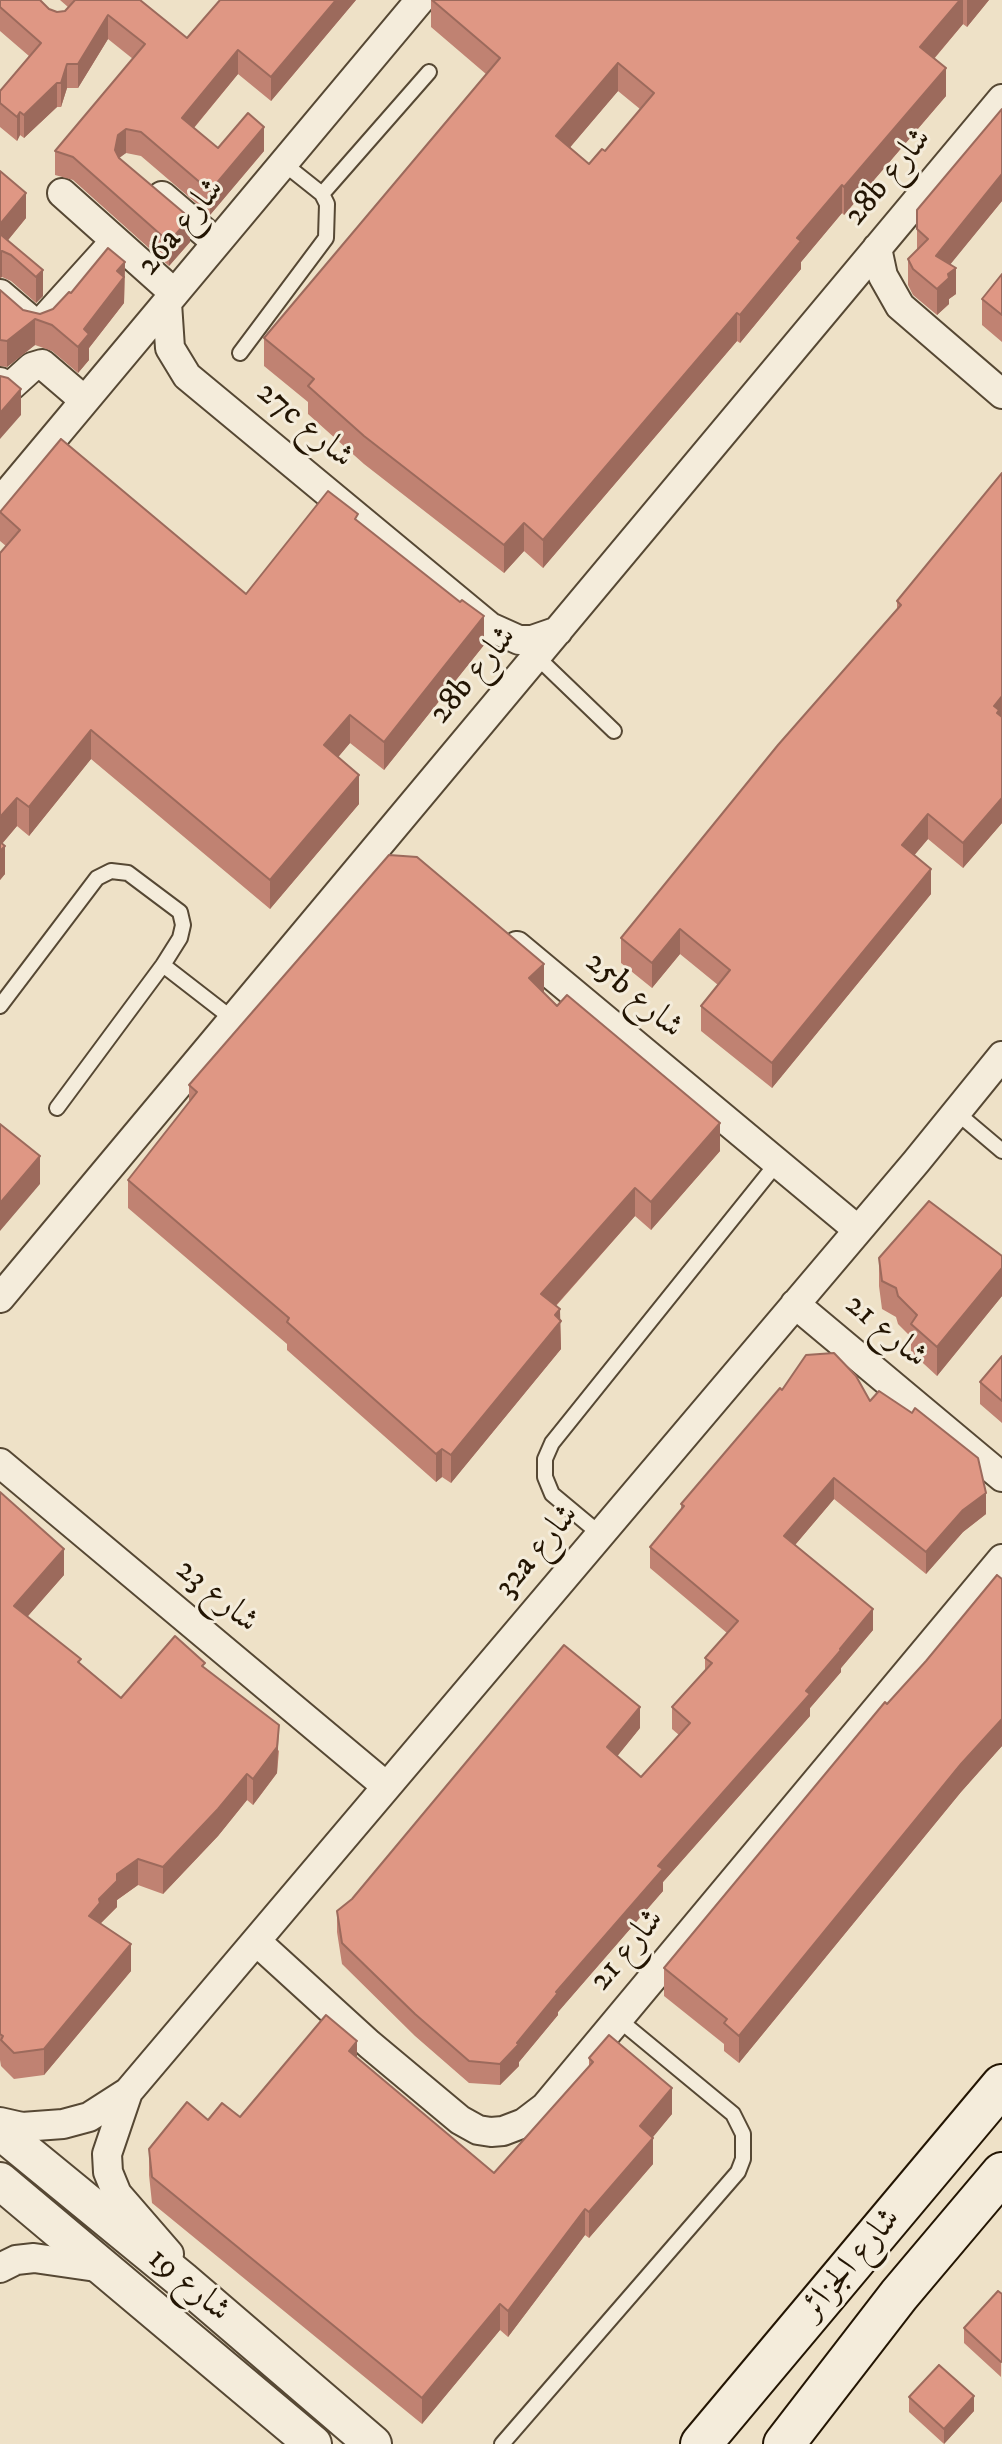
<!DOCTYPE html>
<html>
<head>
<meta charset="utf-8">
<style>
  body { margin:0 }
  canvas { display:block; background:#eee1c7 }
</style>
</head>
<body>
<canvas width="1002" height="2444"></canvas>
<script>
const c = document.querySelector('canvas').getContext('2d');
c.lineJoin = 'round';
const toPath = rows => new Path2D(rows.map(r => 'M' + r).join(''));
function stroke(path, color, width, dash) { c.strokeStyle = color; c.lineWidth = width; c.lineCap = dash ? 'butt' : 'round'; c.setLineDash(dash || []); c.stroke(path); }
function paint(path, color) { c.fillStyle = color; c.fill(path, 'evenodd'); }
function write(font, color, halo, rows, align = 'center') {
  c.font = font + ' "IM FELL DW Pica",Amiri,serif'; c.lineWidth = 6; c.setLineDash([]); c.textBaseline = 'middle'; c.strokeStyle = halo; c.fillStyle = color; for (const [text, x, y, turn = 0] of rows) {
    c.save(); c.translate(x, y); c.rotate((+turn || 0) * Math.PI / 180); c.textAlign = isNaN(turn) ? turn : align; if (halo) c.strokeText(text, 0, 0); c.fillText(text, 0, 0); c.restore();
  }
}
const service = toPath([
  [283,163,322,194],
  [240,353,326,238,327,204,322,194,429,72],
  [537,657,614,731],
  [163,965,234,1020],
  [0,1006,97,878,111,871,128,873,180,912,183,925,180,938,163,965,57,1108],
  [956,1112,1002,1151],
  [600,1534,552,1494,545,1477,545,1459,552,1443,777,1163],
  [502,2444,738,2172,743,2159,743,2134,733,2114,618,2019]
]);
const minor = toPath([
  [62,193,174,293],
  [162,196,216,242],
  [877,248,883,276,900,306,1002,394],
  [0,294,33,322,41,323,115,241],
  [167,303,170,348,187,376,490,627,519,640,532,640,558,631],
  [0,382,6,387,11,386,32,367,42,364,84,400],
  [0,502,420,0],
  [517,946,858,1230],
  [0,1298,1002,99],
  [795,1304,1002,1477],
  [0,1463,386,1786],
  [256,1941,369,2044,460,2120,478,2130,491,2132,503,2131,524,2123,545,2107,1002,1559],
  [128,2092,107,2154,108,2172,117,2194,169,2254],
  [0,2122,22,2127,63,2124,89,2117,128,2092,916,1162,1002,1056],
  [0,2268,16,2260,34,2258,103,2268]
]);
const tertiary = toPath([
  [0,2131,182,2280,373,2444],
  [0,2181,313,2444]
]);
const secondary = toPath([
  [701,2444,1002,2085],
  [784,2444,899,2295,1002,2173]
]);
const wall = toPath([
  [0,0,49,9,57,12,65,11,68,7,60,0,140,0,187,38,356,0,271,101,238,74,194,128,218,148,264,151,210,215,141,156,126,153,119,157,190,242,169,266,73,180,55,175,55,151,133,59,108,39,78,88,67,88,61,107,57,107,24,138,20,135,17,141,0,127,0,91,29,56,0,31],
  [431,0,989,0,967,27,963,24,934,59,946,96,844,215,842,213,801,262,801,269,740,343,737,341,543,568,524,551,504,573,364,464,308,414,308,402,264,366,264,338,486,74,431,27],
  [618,91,640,109,605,151,589,164,570,147],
  [0,171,26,218,8,240,43,270,43,296,36,303,11,281,2,277,0,278],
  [1002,201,950,264,956,294,949,299,949,304,937,315,913,295,908,285,908,259,917,250,917,210],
  [125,262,124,303,89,348,89,360,78,373,52,351,35,345,7,367,0,366,0,290,23,310,40,314,53,309,71,293],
  [1002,274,1002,342,982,325,982,299],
  [1002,473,1002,823,963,868,928,839,914,855,931,894,772,1088,701,1031,701,1006,718,985,680,954,652,988,621,963,621,938,897,610,897,601],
  [0,512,246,594,358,522,484,645,384,770,350,743,338,757,359,804,270,909,91,759,29,836,17,826,2,844,5,874,0,880,0,553,6,546,0,541],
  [544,993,720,1151,651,1230,635,1216,556,1306,560,1320,561,1349,451,1483,442,1477,436,1482,287,1350,287,1344,128,1208,128,1180,189,1102,189,1085],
  [1002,1256,1002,1296,937,1376,911,1352,911,1337,898,1324,896,1317,882,1309,879,1286,879,1258],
  [1002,1356,1002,1423,980,1404,980,1382],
  [782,1390,870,1401,986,1514,963,1532,926,1574,834,1499,795,1545,873,1630,841,1668,841,1672,810,1708,810,1716,663,1882,663,1891,558,2012,558,2015,519,2062,519,2066,500,2085,469,2083,415,2036,342,1964,337,1932,337,1911,640,1728,617,1756,641,1777,679,1735,672,1729,672,1707,705,1670,705,1658,727,1633,650,1568,650,1547,681,1510,681,1504],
  [0,1492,64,1575,27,1617,81,1664,121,1698,205,1669,279,1751,277,1773,253,1805,247,1800,218,1836,163,1894,138,1885,117,1900,117,1907,100,1924,131,1971,44,2075,14,2079,1,2066,0,2060],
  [1002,1579,1002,1746,961,1792,739,2063,724,2051,724,2044,664,1996,664,1968,887,1704],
  [357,2058,494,2173,589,2066,589,2058,672,2114,652,2137,653,2164,589,2238,585,2235,508,2337,500,2330,422,2424,152,2203,149,2175,149,2149,208,2120,240,2117],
  [1002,2294,1001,2377,964,2343,964,2328],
  [909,2397,974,2411,944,2444,909,2412]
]);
const shadedWall = toPath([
  [336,0,356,0,271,101,271,77],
  [960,0,963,0,963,24,920,75,920,47],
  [967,0,989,0,967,27],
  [108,15,108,39,78,88,78,64],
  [238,50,238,74,182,142,182,118],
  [618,63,618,91,556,164,556,136],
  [67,64,67,88,61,107,61,83],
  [946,68,946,96,844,215,844,187],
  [57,83,57,107,24,138,24,115],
  [20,112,20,135,17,141,17,117],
  [264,127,264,151,210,215,210,191],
  [126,129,126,153,118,159,115,150,118,135],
  [1002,174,1002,201,936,282,936,256],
  [842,185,842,213,801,262,801,269,740,343,740,315,797,238],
  [26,193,26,218,0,250,0,224],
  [190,218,190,242,169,266,169,242],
  [2,251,2,277,0,278,0,252],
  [125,262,124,303,89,348,89,360,78,373,78,347,84,329,117,271],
  [956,268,956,294,949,299,949,304,937,315,937,289,948,274],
  [43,270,43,296,36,303,36,277],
  [737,313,737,341,543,568,543,540],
  [35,319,35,345,7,367,7,341],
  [21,389,21,415,0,439,0,413],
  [524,523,524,551,504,573,504,545],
  [484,616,484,645,384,770,384,742],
  [1002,696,1002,721,994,706],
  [350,715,350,743,324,774,324,745],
  [91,730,91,759,29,836,29,807],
  [359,775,359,804,270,909,270,880],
  [17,798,17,826,0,846,0,817],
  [1002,798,1002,823,963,868,963,843],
  [928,814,928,839,902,870,902,845],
  [5,846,5,874,0,880,0,851],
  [931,869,931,894,772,1088,772,1063],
  [680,929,680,954,652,988,652,963],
  [544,964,544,993,529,978],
  [720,1123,720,1151,651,1230,651,1202],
  [40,1156,40,1184,0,1231,0,1203],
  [635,1188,635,1216,541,1322,541,1294],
  [1002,1268,1002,1296,937,1376,937,1347],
  [560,1309,561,1349,451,1483,451,1455],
  [442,1449,442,1477,436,1482,436,1454],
  [834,1478,834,1499,784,1558,784,1536],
  [986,1493,986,1514,963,1532,926,1574,926,1552,963,1510],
  [64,1549,64,1575,14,1632,14,1606],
  [873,1609,873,1630,841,1668,841,1672,810,1708,810,1716,663,1882,663,1891,558,2012,558,2015,519,2062,519,2066,500,2085,500,2064,658,1866,806,1691],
  [640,1707,640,1728,607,1769,607,1747],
  [1002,1719,1002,1746,961,1792,739,2063,739,2036,961,1764],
  [279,1725,277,1773,253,1805,253,1779],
  [247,1774,247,1800,218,1836,163,1894,163,1867],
  [138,1859,138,1885,117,1900,117,1907,100,1924,89,1916,99,1899,117,1874],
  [131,1944,131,1971,44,2075,44,2049],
  [357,2041,357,2067,349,2051],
  [672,2088,672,2114,640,2153,640,2126],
  [653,2138,653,2164,589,2238,589,2212],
  [585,2209,585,2235,508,2337,508,2311],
  [500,2304,500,2330,422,2424,422,2398],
  [974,2396,974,2411,944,2444,944,2429]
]);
const building = toPath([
  [0,0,40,0,49,9,57,12,65,11,75,0,140,0,187,38,220,0,336,0,271,77,238,50,182,118,218,148,248,113,264,127,210,191,141,132,126,129,118,135,115,150,119,158,190,218,169,242,73,157,55,151,145,44,108,15,78,64,67,64,61,83,57,83,24,115,20,112,17,117,0,103,0,91,41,43,0,7,0,0],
  [432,0,960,0,920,47,946,68,844,187,842,185,797,238,801,241,740,315,737,313,543,540,524,523,504,545,364,436,308,386,314,379,264,338,500,58,432,0],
  [618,63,654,93,605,151,602,149,589,164,556,136,618,63],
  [1002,109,1002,174,936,256,956,268,948,274,949,278,937,289,913,269,908,259,928,239,917,229,917,210,1002,109],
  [0,171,26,193,0,224,0,171],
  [0,234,43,270,36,277,11,255,2,251,0,252,0,234],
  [108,248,125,262,117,271,124,277,84,329,89,334,78,347,52,325,35,319,7,341,0,340,0,290,23,310,40,314,53,309,69,292,71,293,108,248],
  [1002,274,1002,315,982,299,1002,274],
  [0,376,8,378,21,389,0,413,0,376],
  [61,439,246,594,328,491,358,514,355,519,460,602,462,600,484,616,384,742,350,715,324,745,359,775,270,880,91,730,29,807,17,798,0,817,0,553,20,530,0,512,61,439],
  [1002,473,1002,696,994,706,999,710,997,713,1002,717,1002,798,963,843,928,814,902,845,931,869,772,1063,701,1006,730,970,680,929,652,963,621,938,778,745,901,605,897,601,1002,473],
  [0,842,5,846,0,851,0,842],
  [389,855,417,857,544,964,529,978,557,1006,567,995,720,1123,651,1202,635,1188,541,1294,560,1309,555,1315,561,1321,451,1455,442,1449,436,1454,287,1322,289,1318,128,1180,197,1092,189,1085,389,855],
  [0,1124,40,1156,0,1203,0,1124],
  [929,1201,1002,1256,1002,1268,937,1347,911,1324,917,1315,898,1296,896,1288,882,1281,879,1258,929,1201],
  [834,1353,856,1376,870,1401,879,1391,912,1413,915,1408,978,1458,986,1493,963,1510,926,1552,834,1478,784,1536,873,1609,840,1649,841,1650,806,1691,810,1694,658,1866,663,1869,556,1992,558,1993,517,2043,519,2044,500,2064,469,2061,415,2014,342,1943,337,1911,352,1899,564,1645,640,1707,607,1747,641,1777,690,1723,672,1707,712,1663,705,1658,738,1621,650,1547,684,1506,681,1504,780,1388,782,1390,806,1355,834,1353],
  [1002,1356,1002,1401,980,1382,1002,1356],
  [0,1492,64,1549,14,1606,81,1659,78,1662,121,1698,175,1636,205,1663,202,1666,279,1725,277,1747,253,1779,247,1774,218,1809,163,1867,138,1859,117,1874,117,1881,99,1899,100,1903,89,1916,131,1944,44,2049,14,2053,1,2040,3,2036,0,2034,0,1492],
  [997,1575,1002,1579,1002,1719,961,1764,739,2036,724,2023,727,2019,664,1968,885,1702,887,1704,926,1661,997,1575],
  [326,2015,357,2041,349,2051,494,2173,593,2062,589,2058,609,2035,672,2088,640,2126,653,2138,589,2212,585,2209,508,2311,500,2304,422,2398,152,2177,149,2149,187,2102,208,2120,222,2103,240,2117,326,2015],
  [998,2291,1002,2294,1002,2361,1001,2362,964,2328,998,2291],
  [939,2365,974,2396,944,2429,909,2397,939,2365]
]);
const streetNames = [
  ["28b شارع",889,178,-50],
  ["26a شارع",182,228,-50],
  ["27c شارع",304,426,40],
  ["28b شارع",474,676,-50],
  ["25b شارع",633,996,40],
  ["شارع 21",885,1332,40],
  ["32a شارع",538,1552,-50],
  ["شارع 23",216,1597,40],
  ["شارع 21",628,1951,-50],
  ["شارع الجزائر",852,2265,-50],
  ["شارع 19",188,2286,40]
];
stroke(service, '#564834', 18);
stroke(minor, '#564834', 32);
stroke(tertiary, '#564834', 40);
stroke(secondary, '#231503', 44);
stroke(service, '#f4ecdb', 14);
stroke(minor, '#f4ecdb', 28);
stroke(tertiary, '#f4ecdb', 36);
stroke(secondary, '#f4ecdb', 40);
paint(wall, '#c08272');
paint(shadedWall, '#9c6a5c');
paint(building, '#df9784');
stroke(building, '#9c6a5c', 2);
write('34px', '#231503', '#f4ecdb', streetNames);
</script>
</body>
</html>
